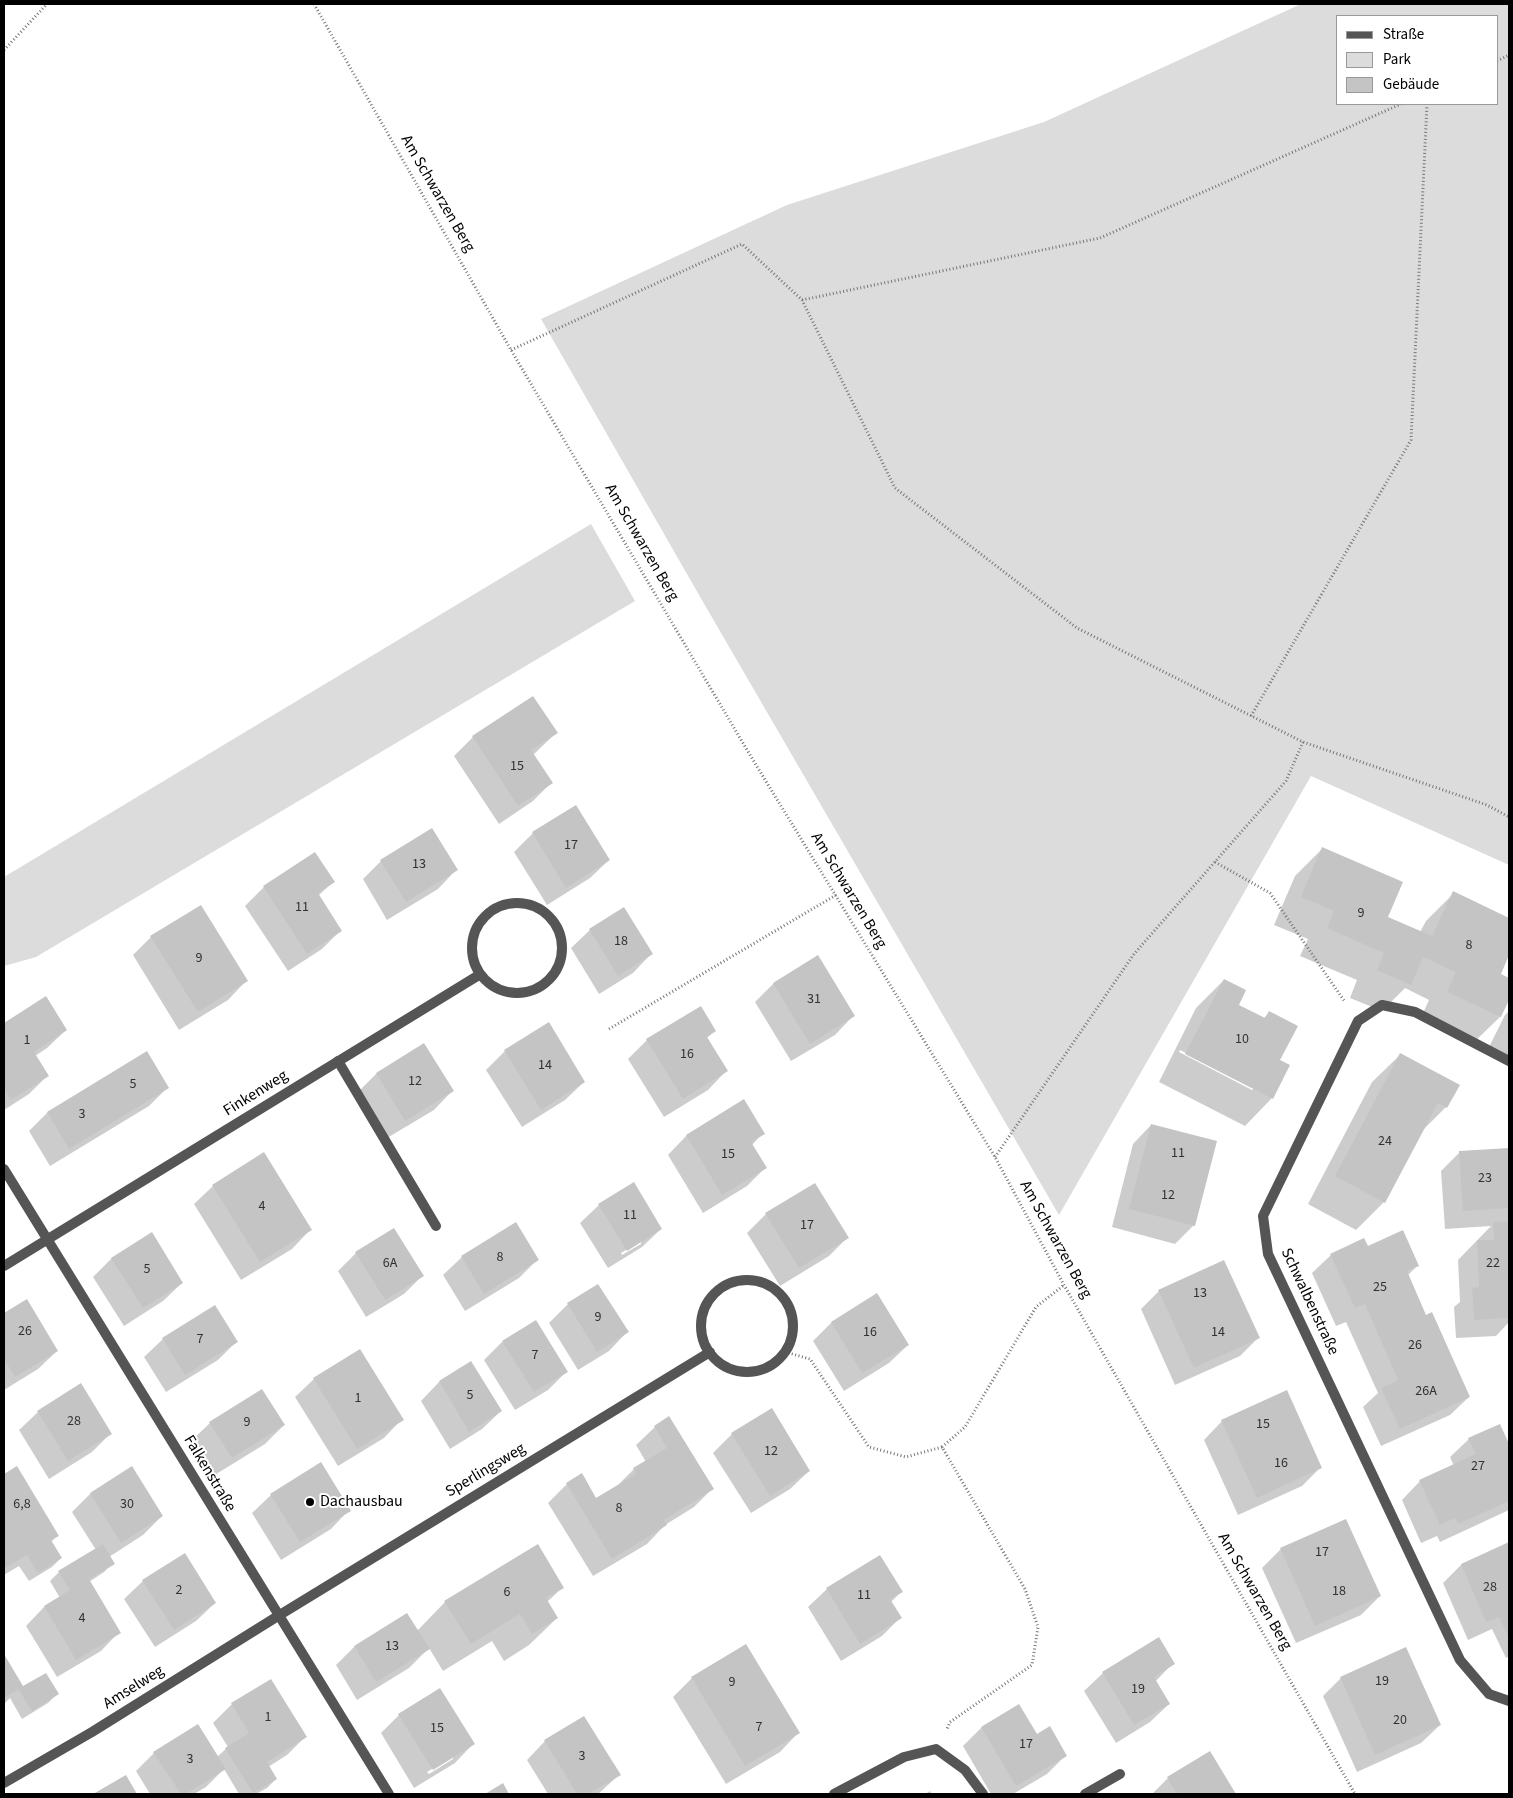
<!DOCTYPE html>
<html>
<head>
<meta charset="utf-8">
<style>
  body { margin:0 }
  #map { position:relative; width:1513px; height:1798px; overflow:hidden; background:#fff; font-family:"Source Sans 3",sans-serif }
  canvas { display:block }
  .frame { position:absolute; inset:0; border:5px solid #000; pointer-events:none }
  .legend { position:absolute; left:1336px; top:15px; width:162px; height:90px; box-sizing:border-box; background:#fff; border:1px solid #999; margin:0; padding:6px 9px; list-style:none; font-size:15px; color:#000 }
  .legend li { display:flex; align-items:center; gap:10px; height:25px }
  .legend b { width:25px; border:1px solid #999 }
</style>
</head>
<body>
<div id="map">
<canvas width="1513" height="1798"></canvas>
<div class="frame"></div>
<ul class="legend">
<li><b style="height:6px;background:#555"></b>Straße</li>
<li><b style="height:14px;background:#dcdcdc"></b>Park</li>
<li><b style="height:14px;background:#c4c4c4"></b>Gebäude</li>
</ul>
</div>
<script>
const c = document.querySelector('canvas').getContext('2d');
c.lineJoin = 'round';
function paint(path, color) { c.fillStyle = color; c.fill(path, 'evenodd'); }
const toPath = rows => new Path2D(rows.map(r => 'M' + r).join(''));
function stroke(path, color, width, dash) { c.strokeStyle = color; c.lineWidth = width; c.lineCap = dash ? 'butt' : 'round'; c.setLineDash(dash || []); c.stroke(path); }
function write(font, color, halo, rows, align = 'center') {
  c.font = font + ' "Source Sans 3",sans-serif'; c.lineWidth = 4; c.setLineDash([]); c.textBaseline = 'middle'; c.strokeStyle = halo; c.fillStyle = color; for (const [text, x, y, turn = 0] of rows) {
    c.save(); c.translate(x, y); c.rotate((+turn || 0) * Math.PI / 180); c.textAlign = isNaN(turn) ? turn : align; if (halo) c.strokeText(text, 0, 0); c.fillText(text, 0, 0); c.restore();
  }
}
const green = toPath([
  [1301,4,1509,4,1509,865,1311,776,1059,1215,699,595,541,319,787,205,1044,122],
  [1337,16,1497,16,1497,104,1337,104],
  [591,524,635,601,36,957,4,966,4,877]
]);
const shadow = toPath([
  [533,697,556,733,533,755,551,783,533,801,499,824,454,756,473,737],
  [576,807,609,860,590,878,547,905,514,852,533,833],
  [1322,849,1386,917,1420,932,1426,921,1454,893,1509,919,1509,952,1499,974,1509,979,1509,997,1500,1017,1472,1044,1420,1020,1429,1000,1405,988,1382,1011,1350,998,1357,980,1300,956,1308,939,1274,925,1295,876],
  [315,854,333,882,318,896,341,930,322,949,288,971,245,906,264,887],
  [381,861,456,870,438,889,387,920,363,879],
  [590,930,651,954,633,973,599,994,571,948],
  [151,937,246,981,228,1000,179,1030,133,955],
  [818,957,853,1016,835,1035,791,1061,755,1002,773,984],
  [1224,980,1237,1005,1263,1019,1269,1013,1279,1061,1272,1098,1245,1126,1159,1082,1196,1008],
  [1180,1050,1254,1088,1252,1090,1179,1052],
  [46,998,66,1030,47,1048,35,1056,47,1076,29,1094,4,1110,4,1024],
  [1509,1011,1509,1057,1489,1047,1505,1015],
  [714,1031,706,1039,726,1071,708,1090,664,1117,628,1059,647,1040],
  [423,1045,452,1091,434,1110,387,1138,358,1092,376,1074],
  [505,1051,584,1082,565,1100,522,1127,486,1070],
  [146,1053,167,1088,149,1106,50,1166,29,1131,47,1113],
  [1400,1055,1446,1107,1420,1133,1384,1202,1356,1230,1308,1204,1372,1082],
  [744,1101,763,1133,752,1145,766,1167,747,1186,703,1213,668,1155,686,1136],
  [1151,1125,1194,1225,1175,1244,1112,1227,1133,1144],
  [1509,1149,1509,1322,1496,1336,1456,1338,1454,1307,1460,1302,1458,1260,1491,1226,1445,1229,1441,1171,1460,1152],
  [213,1186,310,1230,292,1249,241,1280,194,1204],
  [599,1205,661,1229,642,1247,608,1268,580,1223],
  [641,1241,641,1244,622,1255,621,1253],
  [766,1214,847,1238,829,1256,780,1286,747,1233],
  [1367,1248,1418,1265,1407,1276,1426,1317,1469,1397,1450,1415,1381,1446,1363,1407,1378,1393,1346,1322,1336,1326,1312,1273,1331,1255],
  [356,1253,422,1276,404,1294,366,1317,338,1271],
  [462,1257,538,1259,519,1278,465,1311,443,1275],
  [112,1258,182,1283,163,1301,124,1326,93,1277],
  [1159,1291,1258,1338,1240,1356,1175,1385,1141,1309],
  [877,1295,908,1345,889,1363,844,1391,813,1341,831,1323],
  [26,1301,57,1351,38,1369,4,1390,4,1314],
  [568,1304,627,1332,609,1351,578,1370,549,1323],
  [215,1307,236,1342,218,1360,166,1392,144,1357,163,1339],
  [502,1342,566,1372,548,1390,515,1410,484,1360],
  [471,1362,501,1411,482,1429,450,1449,421,1401,439,1382],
  [314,1379,402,1419,384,1438,338,1466,295,1397],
  [772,1410,809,1471,790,1489,751,1513,713,1453,732,1434],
  [38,1412,110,1434,92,1452,49,1479,19,1430],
  [1222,1421,1321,1467,1302,1486,1238,1515,1204,1440],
  [210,1423,284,1425,265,1444,213,1476,191,1441],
  [1499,1425,1509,1447,1509,1510,1440,1542,1437,1536,1421,1543,1402,1500,1420,1481,1454,1466,1450,1457,1469,1439],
  [655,1427,712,1489,694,1507,665,1525,647,1544,593,1576,548,1503,567,1484,596,1500,615,1488,634,1469,646,1462,636,1445],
  [16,1468,57,1536,51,1542,61,1558,52,1567,29,1581,19,1566,4,1575,4,1476],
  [131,1468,162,1516,143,1535,109,1557,113,1563,104,1572,89,1582,119,1632,101,1651,57,1677,26,1626,44,1607,60,1598,50,1581,59,1572,96,1550,72,1512,90,1494],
  [271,1495,349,1510,331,1529,281,1560,252,1513],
  [1345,1520,1380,1596,1361,1615,1296,1643,1262,1568,1281,1549],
  [1509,1543,1509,1656,1506,1658,1492,1629,1468,1640,1443,1583,1461,1565],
  [143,1581,215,1603,196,1621,155,1647,124,1599],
  [562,1588,547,1602,557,1618,529,1645,504,1661,492,1641,443,1671,429,1648,409,1668,357,1700,336,1665,354,1647,406,1614,417,1631,445,1602],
  [827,1589,901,1592,891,1602,900,1618,882,1636,841,1661,808,1607],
  [4,1656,23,1688,57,1694,48,1703,22,1719,10,1698,4,1704],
  [1173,1663,1155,1682,1169,1704,1150,1722,1116,1743,1084,1691,1103,1673],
  [692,1678,798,1733,780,1752,726,1784,673,1697],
  [1341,1678,1440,1725,1421,1743,1357,1772,1323,1696],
  [232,1704,305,1737,287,1755,268,1767,276,1779,267,1788,256,1794,239,1794,224,1769,206,1787,194,1794,150,1794,136,1771,154,1753,217,1757,228,1747,213,1723],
  [399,1715,473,1744,455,1763,414,1788,381,1733],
  [453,1756,453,1759,429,1774,427,1772],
  [981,1728,1037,1736,1065,1756,1047,1774,1013,1794,991,1794,963,1746],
  [545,1741,619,1775,598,1794,548,1794,527,1760],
  [1210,1753,1234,1794,1152,1794,1168,1778],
  [930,1791,932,1794,925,1794]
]);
const building = toPath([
  [533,696,558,733,531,750,553,783,518,806,472,736],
  [576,805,610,860,566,888,532,832],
  [432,828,458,870,406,902,380,860],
  [1322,847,1403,882,1388,917,1432,936,1453,891,1509,918,1509,955,1501,974,1509,978,1509,1000,1501,1017,1447,992,1456,972,1423,957,1411,985,1377,970,1384,953,1327,928,1334,911,1301,897],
  [315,852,335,882,318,893,342,931,307,954,263,886],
  [201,905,248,981,198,1012,150,936],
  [624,907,653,954,618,976,589,929],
  [818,955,855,1016,810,1044,773,983],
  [1224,979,1246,990,1239,1005,1265,1018,1269,1011,1298,1026,1280,1060,1290,1065,1273,1099,1185,1054],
  [46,996,67,1030,34,1052,49,1076,11,1100,4,1089,4,1023],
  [701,1006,716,1031,707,1037,728,1071,683,1099,646,1039],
  [549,1022,585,1082,541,1110,504,1050],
  [424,1043,454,1091,405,1121,376,1073],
  [147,1051,169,1088,69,1149,47,1112],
  [1400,1053,1460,1085,1447,1108,1438,1103,1385,1203,1335,1176],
  [744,1099,765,1134,751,1142,767,1168,722,1195,686,1135],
  [1151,1124,1217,1141,1195,1226,1129,1209],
  [1509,1148,1509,1208,1463,1211,1459,1151],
  [264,1152,312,1230,260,1262,212,1185],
  [634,1182,662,1229,627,1251,598,1204],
  [815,1183,849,1238,799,1268,765,1213],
  [1509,1221,1509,1318,1474,1320,1472,1288,1479,1287,1477,1240,1494,1240,1493,1222],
  [516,1222,539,1260,484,1294,461,1256],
  [394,1228,424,1276,385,1300,355,1252],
  [1403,1230,1419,1266,1407,1271,1426,1315,1432,1312,1470,1397,1400,1429,1381,1388,1398,1380,1365,1304,1355,1308,1330,1254,1364,1238,1368,1246],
  [152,1232,183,1283,143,1308,111,1258],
  [1224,1260,1260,1338,1194,1368,1158,1290],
  [598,1284,629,1332,597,1352,567,1303],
  [877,1293,909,1345,862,1373,831,1322],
  [27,1299,58,1351,15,1377,4,1359,4,1313],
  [215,1305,238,1342,185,1375,162,1338],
  [536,1320,568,1372,534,1392,502,1341],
  [360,1349,404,1420,357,1449,313,1378],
  [471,1361,502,1411,469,1432,439,1381],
  [81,1383,112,1434,68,1461,37,1411],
  [262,1389,285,1425,232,1458,209,1422],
  [1287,1390,1322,1468,1257,1498,1221,1420],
  [772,1408,810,1471,770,1496,731,1433],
  [669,1416,714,1489,664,1520,667,1525,612,1559,566,1483,582,1473,596,1498,636,1474,633,1468,667,1448,654,1426],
  [1500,1424,1509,1444,1509,1501,1458,1524,1455,1518,1440,1525,1419,1480,1476,1454,1468,1438],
  [321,1462,351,1511,300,1542,270,1494],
  [17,1466,59,1536,51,1540,62,1558,38,1573,27,1555,6,1567,4,1564,4,1474],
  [132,1466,163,1516,121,1543,90,1493],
  [1346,1519,1381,1596,1315,1626,1280,1548],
  [1509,1542,1509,1638,1499,1617,1486,1622,1461,1564],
  [103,1544,115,1564,89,1579,121,1633,76,1660,44,1606,70,1590,58,1571],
  [538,1544,564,1588,546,1598,558,1618,532,1634,520,1614,471,1644,444,1601],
  [185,1553,216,1603,174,1630,142,1580],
  [880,1555,903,1592,890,1599,902,1618,860,1644,826,1588],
  [407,1613,430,1649,376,1682,354,1646],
  [1159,1637,1175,1664,1154,1677,1170,1704,1134,1725,1102,1672],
  [746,1644,800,1733,745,1766,691,1677],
  [1406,1647,1441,1725,1375,1755,1340,1677],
  [4,1654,23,1686,46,1673,59,1694,32,1711,18,1689,4,1698],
  [271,1679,307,1737,267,1762,277,1779,253,1793,225,1748,249,1733,231,1703],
  [440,1688,475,1744,433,1770,398,1714],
  [1019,1704,1037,1734,1050,1726,1067,1756,1016,1786,981,1727],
  [584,1716,621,1775,588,1794,577,1794,544,1740],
  [198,1724,226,1769,186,1794,181,1794,153,1752],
  [1210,1751,1236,1794,1177,1794,1167,1777],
  [126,1775,137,1794,93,1794],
  [503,1783,509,1794,485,1794]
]);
const path = toPath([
  [314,4,511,350,753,760,995,1157,1064,1285,1355,1794],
  [4,50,47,4],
  [1497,61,1509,55],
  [802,300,1100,238,1401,104],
  [511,350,742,244,802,300,895,488,1077,628,1303,742,1487,805,1509,817],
  [1251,716,1411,440,1427,104],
  [1215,862,1270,893,1345,1002],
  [609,1029,836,895],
  [995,1157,1134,954,1286,781,1303,742],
  [785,1352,810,1359,869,1447,906,1457,942,1447,1025,1589,1038,1627,1032,1665,950,1722,947,1729],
  [942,1447,965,1427,1036,1307,1064,1285]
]);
const service = toPath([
  [338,1061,436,1226],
  [4,1783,92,1732,278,1616],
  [1085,1794,1120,1774]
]);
const minor = toPath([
  '472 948a45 45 0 1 1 90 0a45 45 0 1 1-90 0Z',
  [1509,1061,1415,1012,1382,1005,1358,1021,1263,1216,1268,1254,1460,1660,1489,1694,1509,1701],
  [4,1169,389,1794],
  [4,1266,479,975],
  '701 1326a46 46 0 1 1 92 0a46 46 0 1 1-92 0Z',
  [278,1616,710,1352],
  [834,1794,904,1757,936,1749,965,1770,983,1794]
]);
const markers = [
  [310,1502,5,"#000"]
];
const numberNames = [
  ["15",517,767],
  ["17",571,846],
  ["13",419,865],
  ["11",302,908],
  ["9",1361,914],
  ["18",621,942],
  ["8",1469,946],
  ["9",199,959],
  ["31",814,1000],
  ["10",1242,1040],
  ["1",27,1041],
  ["16",687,1055],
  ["14",545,1066],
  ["12",415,1082],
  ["5",133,1085],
  ["3",82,1115],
  ["24",1385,1142],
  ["11",1178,1154],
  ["15",728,1155],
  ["23",1485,1179],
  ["12",1168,1196],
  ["4",262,1207],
  ["11",630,1216],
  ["17",807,1226],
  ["8",500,1258],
  ["6A",390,1264],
  ["22",1493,1264],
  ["5",147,1270],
  ["25",1380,1288],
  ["13",1200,1294],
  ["9",598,1318],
  ["26",25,1332],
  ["16",870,1333],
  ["14",1218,1333],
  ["7",200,1340],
  ["26",1415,1346],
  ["7",535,1356],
  ["26A",1426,1392],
  ["5",470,1396],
  ["1",358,1399],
  ["28",74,1422],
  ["9",247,1423],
  ["15",1263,1425],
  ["12",771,1452],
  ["16",1281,1464],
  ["27",1478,1467],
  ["6,8",22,1505],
  ["30",127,1505],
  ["8",619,1509],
  ["17",1322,1553],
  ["28",1490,1588],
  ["2",179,1591],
  ["18",1339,1592],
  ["6",507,1593],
  ["11",864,1596],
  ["4",82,1619],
  ["13",392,1647],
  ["19",1382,1682],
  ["9",732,1683],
  ["19",1138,1690],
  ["1",268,1718],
  ["20",1400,1721],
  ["7",759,1728],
  ["15",437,1729],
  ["17",1026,1745],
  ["3",582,1757],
  ["3",190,1760]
];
const streetNames = [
  ["Am Schwarzen Berg",437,194,60],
  ["Am Schwarzen Berg",641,543,60],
  ["Am Schwarzen Berg",848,891,59],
  ["Finkenweg",256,1094,-32],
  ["Am Schwarzen Berg",1055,1240,61],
  ["Schwalbenstraße",1309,1302,65],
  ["Sperlingsweg",486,1471,-31],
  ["Falkenstraße",209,1474,59],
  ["Am Schwarzen Berg",1254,1592,60],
  ["Amselweg",134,1688,-32]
];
const poiNames = [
  ["Dachausbau",320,1502]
];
paint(green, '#dcdcdc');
paint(shadow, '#0003');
paint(building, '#c4c4c4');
stroke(path, '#777', 3, [1, 2.5]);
stroke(service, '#555', 10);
stroke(minor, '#555', 10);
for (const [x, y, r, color] of markers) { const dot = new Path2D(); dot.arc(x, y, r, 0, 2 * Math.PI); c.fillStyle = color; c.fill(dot); stroke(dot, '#fff', 2); }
write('14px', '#313131', null, numberNames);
write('16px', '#000', '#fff', streetNames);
write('16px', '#000', '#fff', poiNames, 'left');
</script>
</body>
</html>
